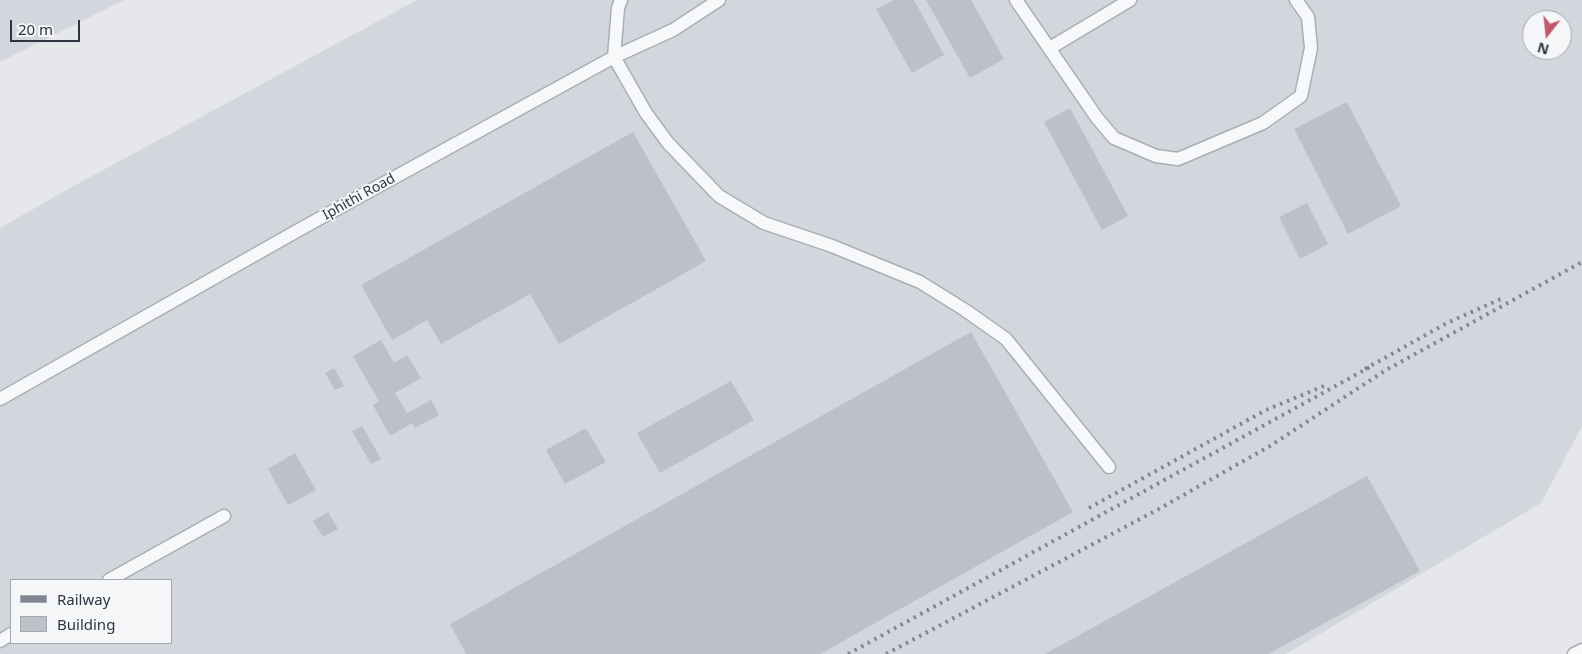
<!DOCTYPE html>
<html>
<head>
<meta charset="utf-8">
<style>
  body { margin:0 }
  #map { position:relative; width:1582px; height:654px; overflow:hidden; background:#e5e7eb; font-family:"Noto Sans",sans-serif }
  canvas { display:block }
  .legend { position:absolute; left:10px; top:579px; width:162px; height:65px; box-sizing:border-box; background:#f4f6f8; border:1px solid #a5a9af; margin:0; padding:6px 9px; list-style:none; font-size:15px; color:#2e3542 }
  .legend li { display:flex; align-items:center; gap:10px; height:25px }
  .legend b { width:25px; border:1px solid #a5a9af }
  .north { position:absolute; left:1522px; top:10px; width:50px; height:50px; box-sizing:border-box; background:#f4f6f8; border:1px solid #a5a9af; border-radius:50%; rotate:196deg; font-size:14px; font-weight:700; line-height:20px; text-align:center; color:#2e3542 }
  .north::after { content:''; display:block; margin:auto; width:18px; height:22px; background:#c1596a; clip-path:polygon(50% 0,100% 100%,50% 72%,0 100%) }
  .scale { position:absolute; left:10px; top:20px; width:70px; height:22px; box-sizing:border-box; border:2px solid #2e3542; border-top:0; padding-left:6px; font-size:15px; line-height:18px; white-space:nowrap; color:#2e3542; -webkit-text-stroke:4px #f4f6f8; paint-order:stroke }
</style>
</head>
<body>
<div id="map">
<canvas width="1582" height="654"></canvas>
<ul class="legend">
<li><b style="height:6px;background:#808793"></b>Railway</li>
<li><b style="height:14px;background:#bcc1c7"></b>Building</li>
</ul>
<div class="north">N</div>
<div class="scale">20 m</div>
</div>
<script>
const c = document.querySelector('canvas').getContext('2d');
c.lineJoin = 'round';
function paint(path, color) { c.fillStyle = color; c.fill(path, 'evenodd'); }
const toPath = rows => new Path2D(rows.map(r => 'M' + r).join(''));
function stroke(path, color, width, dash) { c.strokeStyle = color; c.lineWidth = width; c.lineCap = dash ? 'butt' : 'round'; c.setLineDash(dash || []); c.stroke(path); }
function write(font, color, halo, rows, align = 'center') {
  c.font = font + ' "Noto Sans",sans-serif'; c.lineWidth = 4; c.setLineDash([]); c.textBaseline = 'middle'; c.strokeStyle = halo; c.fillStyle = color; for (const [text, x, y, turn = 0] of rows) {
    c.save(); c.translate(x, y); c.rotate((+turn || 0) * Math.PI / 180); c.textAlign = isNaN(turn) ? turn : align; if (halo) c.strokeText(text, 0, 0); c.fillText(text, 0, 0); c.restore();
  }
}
const built = toPath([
  [0,0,124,0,0,62],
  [417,0,1582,0,1582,426,1541,503,1286,654,0,654,0,228,70,188],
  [1532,20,1562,20,1562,50,1532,50],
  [11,580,171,580,171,643,11,643]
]);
const building = toPath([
  [894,0,914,0,944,55,912,73,876,9],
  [926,0,971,0,1004,59,970,78],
  [1347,102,1401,206,1348,234,1294,129],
  [1070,108,1128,216,1102,230,1044,122],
  [633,132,706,261,559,344,530,294,441,344,427,320,392,340,361,285],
  [1307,203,1328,244,1300,259,1279,217],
  [971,332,1073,512,820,654,466,654,450,624],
  [381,340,394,363,407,355,421,378,395,393,407,413,431,400,439,415,415,428,412,423,390,436,373,405,379,401,353,356],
  [334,368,344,386,335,390,325,373],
  [731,381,754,420,660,473,637,433],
  [362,426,381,459,371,464,352,431],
  [586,428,606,462,565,484,546,450],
  [295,453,316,490,288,505,268,469],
  [1367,476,1420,571,1268,654,1045,654],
  [328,512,338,529,323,537,313,521]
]);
const lane = toPath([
  [621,0,618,8,614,57,646,113,668,143,719,196,764,223,832,246,920,282,965,310,1006,339,1109,467],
  [1016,0,1097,118,1114,138,1156,156,1178,159,1263,123,1301,96,1311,48,1308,17,1296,0],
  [1050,48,1130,0],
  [0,399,304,227,614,57,673,30,719,0],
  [109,580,224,516],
  [0,641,11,634],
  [1574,654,1582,650]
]);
const rail = toPath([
  [1365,369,1447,323,1503,298],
  [1089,508,1266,410,1324,386],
  [848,654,1370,367],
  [886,654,1157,510,1270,446,1386,370,1582,262]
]);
const streetNames = [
  ["Iphithi Road",359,197,-29]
];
paint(built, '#d3d6dc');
paint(building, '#bcc1c7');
stroke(lane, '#aaaeb5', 15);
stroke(lane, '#f7f8f9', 12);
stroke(rail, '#808793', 4, [2.5, 5]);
write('14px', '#2e3542', '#f4f6f8', streetNames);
</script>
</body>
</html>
